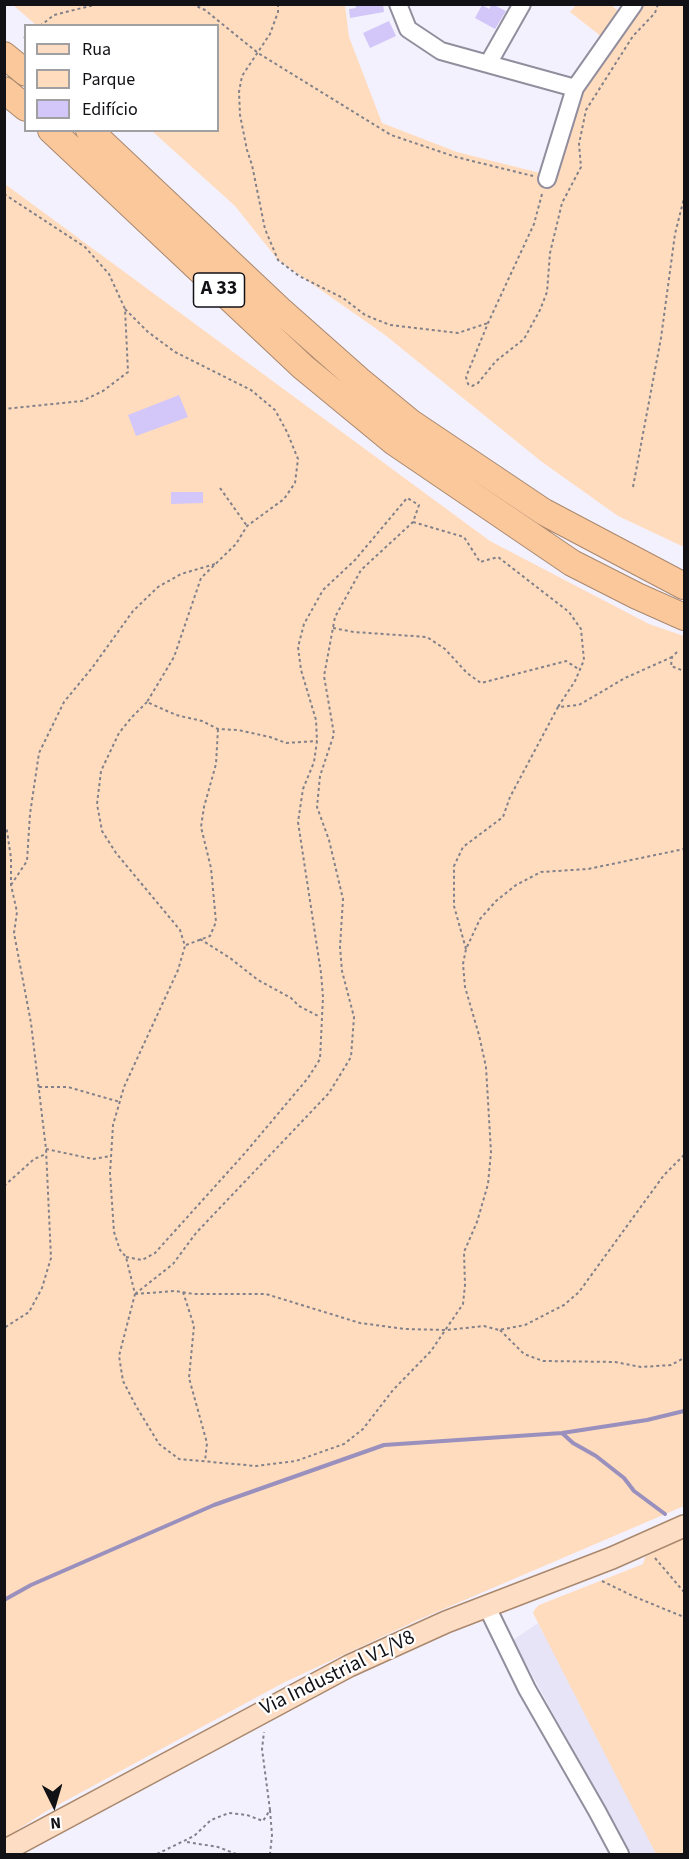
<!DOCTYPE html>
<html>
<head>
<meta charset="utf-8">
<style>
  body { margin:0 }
  #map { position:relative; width:689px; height:1859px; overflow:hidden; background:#f4f1ff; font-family:"Source Sans 3",sans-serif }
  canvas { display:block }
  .frame { position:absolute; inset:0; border:6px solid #121116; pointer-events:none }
  .legend { position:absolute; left:24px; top:24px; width:195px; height:108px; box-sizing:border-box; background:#fff; border:2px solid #a0a0a2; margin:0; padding:8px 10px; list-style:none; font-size:18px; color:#121116 }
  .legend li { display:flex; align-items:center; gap:12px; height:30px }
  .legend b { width:30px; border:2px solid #a0a0a2 }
  .north { position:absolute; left:24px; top:1775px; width:60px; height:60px; -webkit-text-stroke:4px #fff; paint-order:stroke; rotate:175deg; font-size:16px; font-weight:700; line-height:24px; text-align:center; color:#121116 }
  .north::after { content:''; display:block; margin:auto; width:21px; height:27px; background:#121116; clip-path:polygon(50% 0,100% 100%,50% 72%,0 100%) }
</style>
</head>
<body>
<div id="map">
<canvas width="689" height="1859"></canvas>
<div class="frame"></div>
<ul class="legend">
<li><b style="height:8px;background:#fddec4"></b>Rua</li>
<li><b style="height:16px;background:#ffdcbd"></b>Parque</li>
<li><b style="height:16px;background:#d2c7f8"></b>Edifício</li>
</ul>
<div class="north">N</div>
</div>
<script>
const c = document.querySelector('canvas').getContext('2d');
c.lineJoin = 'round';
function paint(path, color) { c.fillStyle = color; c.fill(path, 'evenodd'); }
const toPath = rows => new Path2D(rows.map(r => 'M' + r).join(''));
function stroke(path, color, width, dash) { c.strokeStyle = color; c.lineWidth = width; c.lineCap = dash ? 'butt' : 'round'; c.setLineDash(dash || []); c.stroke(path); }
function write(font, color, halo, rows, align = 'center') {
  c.font = font + ' "Source Sans 3",sans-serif'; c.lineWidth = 4.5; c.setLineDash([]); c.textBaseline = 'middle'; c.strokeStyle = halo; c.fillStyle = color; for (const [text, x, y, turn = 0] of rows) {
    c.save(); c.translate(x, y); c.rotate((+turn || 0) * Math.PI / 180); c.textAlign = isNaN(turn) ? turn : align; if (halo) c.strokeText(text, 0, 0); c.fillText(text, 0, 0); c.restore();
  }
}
const built = toPath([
  [538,1623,664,1854,630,1854,513,1640]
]);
const green = toPath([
  [610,4,621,13,602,37,570,12,576,5],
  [13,5,345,5,349,37,382,123,457,152,552,176,577,93,643,5,684,5,684,547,618,516,542,462,385,335,278,260,235,206,152,131,218,130,218,26,36,25],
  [5,184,490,541,649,624,684,636,684,1506,418,1620,283,1683,45,1812,5,1838],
  [684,1538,684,1854,656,1854,533,1613,535,1609,539,1605,643,1564,645,1557]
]);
const stream = toPath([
  [562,1433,573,1443,596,1456,624,1478,634,1491,665,1514],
  [4,1600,31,1585,214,1505,384,1445,562,1433,647,1420,684,1411]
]);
const building = toPath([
  [355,4,383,4,384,12,350,18,349,9,356,8],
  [492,4,506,11,495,29,475,18,482,5,489,9],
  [389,21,396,36,370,48,363,33],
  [179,395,188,417,136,436,128,415],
  [171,492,203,492,203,503,171,504]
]);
const path = toPath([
  [192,4,205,10,258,53,391,135,456,157,533,176],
  [278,4,278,12,270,34,242,76,239,92,240,115,247,150,252,165,265,229,278,260,299,276,343,298,365,315,390,325,458,333,488,323],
  [40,26,54,15,98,4],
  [24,38,26,36],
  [4,194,85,247,109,274,125,309,128,372,103,391,82,401,4,409],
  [542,194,534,224,488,323,466,377,468,384,472,386,478,383,496,361,524,339,540,310,547,292,550,253,562,203,581,167,579,144,586,110,633,36,655,13,658,4],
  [125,309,148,332,175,352,251,390,275,410,287,432,298,459,295,483,284,499,247,526,236,544,201,578,174,657,147,702,176,715,202,721,218,729,238,730,270,737,286,743,317,741],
  [633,487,661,338,675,234,684,198],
  [220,488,247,526],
  [413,522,464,537,480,562,498,557,569,612,581,629,584,660,575,681,558,707],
  [333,628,354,632,427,637,445,649,467,673,481,683,566,661,580,670],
  [677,652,672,657,671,666,684,671],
  [147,702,132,717,119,733,101,771,97,804,102,831,116,853,180,930,185,946,178,970,124,1087,113,1125,110,1173,114,1232,120,1250,126,1257,135,1294,119,1356,123,1381,136,1406,159,1444,179,1459,256,1466,296,1461,344,1444,363,1429,393,1390,431,1351,463,1304,465,1285,464,1252,477,1222,488,1184,491,1152,486,1067,479,1035,465,987,463,964,466,949,480,919,496,901,516,885,541,872,588,869,684,849],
  [4,824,7,831,11,858,11,885,17,912,14,933,31,1023,46,1149,51,1258,42,1288,29,1312,4,1328],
  [11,885,27,861,30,814,39,753,64,702,92,668,133,611,158,587,181,574,215,564],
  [200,939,230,958,258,980,291,998,299,1006,320,1017],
  [186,945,210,936,216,922,211,868,201,827,204,807,216,764,218,729],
  [466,949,454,906,454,866,463,847,503,817,510,797,558,707,579,705,625,678,672,657],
  [39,1087,68,1087,120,1102],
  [46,1149,93,1159,111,1156],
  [4,1186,34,1159,46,1154],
  [126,1257,142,1260,155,1253,245,1153,308,1078,320,1059,323,997,321,973,298,822,303,789,314,762,317,741,316,720,301,670,298,647,304,624,323,590,355,560,407,498,419,505,413,522,361,570,335,617,324,676,334,734,320,776,317,807,329,840,343,899,340,947,342,971,354,1017,351,1057,329,1093,196,1233,173,1264,135,1294],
  [183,1292,194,1326,189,1378,207,1443,205,1461],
  [135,1294,175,1291,194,1294,266,1294,360,1323,405,1329,447,1330,484,1326,499,1330,525,1325,564,1305,579,1292,664,1175,684,1155],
  [500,1330,524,1354,543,1361,615,1362,641,1367,671,1365,684,1358],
  [655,1558,684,1592],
  [602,1581,635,1597,684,1617],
  [270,1810,272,1835,270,1854],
  [187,1842,218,1847,236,1854],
  [157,1854,194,1836,211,1820,229,1813,247,1815,263,1821,270,1810,262,1749,264,1732]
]);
const minor = toPath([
  [398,4,408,29,441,51,575,88],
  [488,64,522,4],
  [547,179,575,88,634,4],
  [486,1605,527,1689,597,1811,620,1854]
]);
const major = toPath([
  [4,1851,349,1666,446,1622,612,1558,684,1526]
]);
const highway = toPath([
  [4,55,26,73],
  [4,90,26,108],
  [51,130,303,367,394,442,572,563,637,596,684,617],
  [89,130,280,310,359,380,410,422,544,512,684,586]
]);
const shields = [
  [219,290,51]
];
const shieldNames = [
  ["A 33",219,290]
];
const streetNames = [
  ["Via Industrial V1/V8",338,1674,-26]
];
paint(built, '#e8e4f7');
paint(green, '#ffdcbd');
stroke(stream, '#9a90be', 4);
paint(building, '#d2c7f8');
stroke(minor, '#928e9e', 20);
stroke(major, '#a9886d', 24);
stroke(highway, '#a9886d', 28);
stroke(path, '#82808a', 2, [3, 3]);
stroke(minor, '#fff', 16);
stroke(major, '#fddec4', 21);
stroke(highway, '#fbc89c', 26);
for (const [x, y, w] of shields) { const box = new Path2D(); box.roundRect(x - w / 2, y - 17, w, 34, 4.5); c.fillStyle = '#fff'; c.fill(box); stroke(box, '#121116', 1.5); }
write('bold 20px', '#121116', null, shieldNames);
write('21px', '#121116', '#fff', streetNames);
</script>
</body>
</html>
